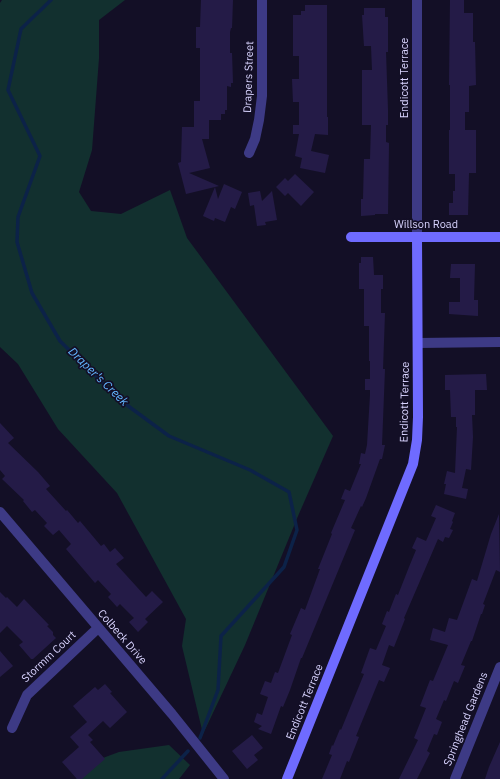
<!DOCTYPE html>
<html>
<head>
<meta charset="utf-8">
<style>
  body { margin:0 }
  canvas { display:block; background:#130f26 }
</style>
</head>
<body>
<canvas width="500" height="779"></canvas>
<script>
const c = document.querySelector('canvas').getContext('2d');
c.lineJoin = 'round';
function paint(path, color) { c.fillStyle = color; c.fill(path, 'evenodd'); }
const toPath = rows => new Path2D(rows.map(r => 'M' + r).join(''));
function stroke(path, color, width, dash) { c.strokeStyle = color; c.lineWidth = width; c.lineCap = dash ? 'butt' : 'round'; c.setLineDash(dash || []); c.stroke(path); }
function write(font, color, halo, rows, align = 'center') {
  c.font = font + ' "IBM Plex Sans",sans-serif'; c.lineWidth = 3.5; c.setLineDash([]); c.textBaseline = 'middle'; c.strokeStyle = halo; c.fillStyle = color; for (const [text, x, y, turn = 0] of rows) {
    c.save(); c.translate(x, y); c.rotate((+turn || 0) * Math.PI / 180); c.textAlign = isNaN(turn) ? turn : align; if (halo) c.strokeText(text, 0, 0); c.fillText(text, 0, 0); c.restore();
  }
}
const green = toPath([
  [2,0,125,0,99,20,99,58,92,150,79,192,91,211,121,214,170,190,187,238,333,436,298,516,245,645,203,734,182,646,186,619,117,493,58,429,18,364,0,347,0,3],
  [169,745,190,765,179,779,76,779,92,762,119,752]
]);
const stream = toPath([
  [51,0,21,29,8,90,40,156,18,217,17,242,32,293,60,341,120,400,169,436,250,470,289,492,297,530,284,567,221,636,218,690,200,738],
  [162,779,188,751]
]);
const building = toPath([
  [201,0,233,0,232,28,231,28,230,32,230,53,232,53,233,83,231,83,231,87,227,86,227,110,225,110,225,114,221,114,221,120,209,120,209,139,202,139,210,168,189,173,219,186,186,194,178,163,181,162,182,127,194,127,194,101,200,101,200,48,196,48,196,27,200,27],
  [450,0,464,0,464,13,473,13,473,42,475,42,476,85,469,86,469,112,465,112,465,130,476,130,476,173,469,173,468,215,449,215,449,203,453,203,453,191,455,191,455,174,449,174,449,130,450,130,450,85,449,85],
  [305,5,327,5,327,117,328,117,328,135,315,134,311,151,329,155,325,173,300,168,302,158,295,156,299,134,293,134,293,125,299,125,299,102,293,102,292,79,299,79,299,56,293,56,293,15,301,15,301,11,305,11],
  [364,8,385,8,385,17,388,17,388,52,386,52,388,110,388,125,386,125,386,142,389,143,388,214,375,214,375,215,361,216,361,199,363,199,364,159,370,159,371,125,362,125,362,70,372,70,371,46,364,46,362,15,364,15],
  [295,174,314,192,301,206,288,193,285,196,276,187,285,178,288,181],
  [224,184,242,192,235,209,231,207,225,222,215,218,214,221,203,216,215,187,218,199],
  [260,191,262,201,272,191,277,220,265,222,266,225,257,226,254,205,250,206,248,193],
  [361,257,373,257,374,275,383,275,383,289,381,289,381,313,385,313,383,369,385,369,382,445,385,445,382,459,380,459,366,498,362,507,361,506,351,528,355,530,302,658,301,658,290,690,283,707,281,706,271,734,258,729,262,726,254,722,257,713,262,715,268,697,260,694,265,681,271,683,275,672,278,673,292,635,290,634,301,608,305,610,320,569,318,569,332,534,331,533,345,500,341,499,345,489,350,491,361,464,359,464,361,453,365,454,367,445,370,395,370,390,365,390,365,379,370,379,370,361,369,361,369,326,364,326,364,289,359,289,359,263,361,263],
  [451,264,475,264,474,300,478,300,478,316,449,314,449,302,460,302,460,278,450,278],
  [486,374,487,390,475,390,475,415,472,415,473,437,471,470,466,469,462,488,468,489,466,499,444,494,446,484,444,484,447,471,455,473,457,427,456,427,456,417,451,417,450,390,445,390,445,375],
  [0,423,14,438,8,443,38,472,50,486,46,489,66,511,67,510,78,523,80,521,101,546,104,544,110,552,115,548,124,558,116,564,146,597,152,591,163,602,145,619,148,622,138,632,129,622,134,618,120,604,117,607,108,597,111,594,98,580,95,583,66,549,71,544,59,530,53,535,44,526,47,523,35,510,32,512,23,501,24,500,2,479,5,476,0,470],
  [436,505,455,513,452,521,453,522,450,529,453,530,449,538,445,537,443,542,438,539,404,618,405,619,394,647,389,645,382,665,390,668,384,682,379,680,356,736,359,737,349,762,347,761,340,779,322,779,332,755,329,754,332,745,333,746,340,729,341,730,364,674,361,673,370,648,376,650,386,626,382,624,387,611,389,612,396,594,398,595,409,567,416,550,412,548,417,537,426,541,436,518,431,516],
  [499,514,500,572,496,570,483,604,485,605,482,614,481,614,472,641,471,641,461,665,465,666,458,683,454,681,446,701,444,700,436,719,442,722,437,735,434,734,427,751,430,753,417,779,399,779,418,740,414,738,426,708,420,706,430,680,433,681,448,645,430,640,433,628,445,632,449,618,457,620,472,579,477,581,491,534],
  [0,592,6,598,7,597,17,607,24,599,49,625,47,626,53,632,53,635,56,638,33,659,31,659,19,645,23,642,7,626,0,633],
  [0,651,13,666,0,677],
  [105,684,112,692,110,693,127,712,110,728,103,721,88,735,93,740,90,742,105,759,82,779,77,779,62,762,79,747,70,737,87,722,73,706,95,687,98,690],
  [252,735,263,748,254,755,258,760,247,769,232,751],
  [500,742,500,779,485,779,489,767]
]);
const street = toPath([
  [249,153,255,139,259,120,262,96,262,0],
  [417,237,417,0],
  [418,343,500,342],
  [0,512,172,714,224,779],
  [12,728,27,695,98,628],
  [455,779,500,667]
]);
const secondary = toPath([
  [351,237,500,237],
  [287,779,413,464,417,440,418,417,417,237]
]);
const streetNames = [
  ["Drapers Street",249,77,-88],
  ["Endicott Terrace",405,78,-90],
  ["Willson Road",426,225],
  ["Endicott Terrace",405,402,-89],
  ["Colbeck Drive",122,637,49],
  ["Stormm Court",49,657,-43],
  ["Endicott Terrace",305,702,-68],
  ["Springhead Gardens",466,719,-68]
];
const waterNames = [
  ["Draper's Creek",98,377,44]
];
paint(green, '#12302f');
stroke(stream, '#0c2248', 3.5);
paint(building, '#241b47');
stroke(street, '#3d3a85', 10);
stroke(secondary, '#6f6bff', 10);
write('11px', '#d9d4ff', '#130f26', streetNames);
write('italic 12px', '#62b6ff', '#130f26', waterNames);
</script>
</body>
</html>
